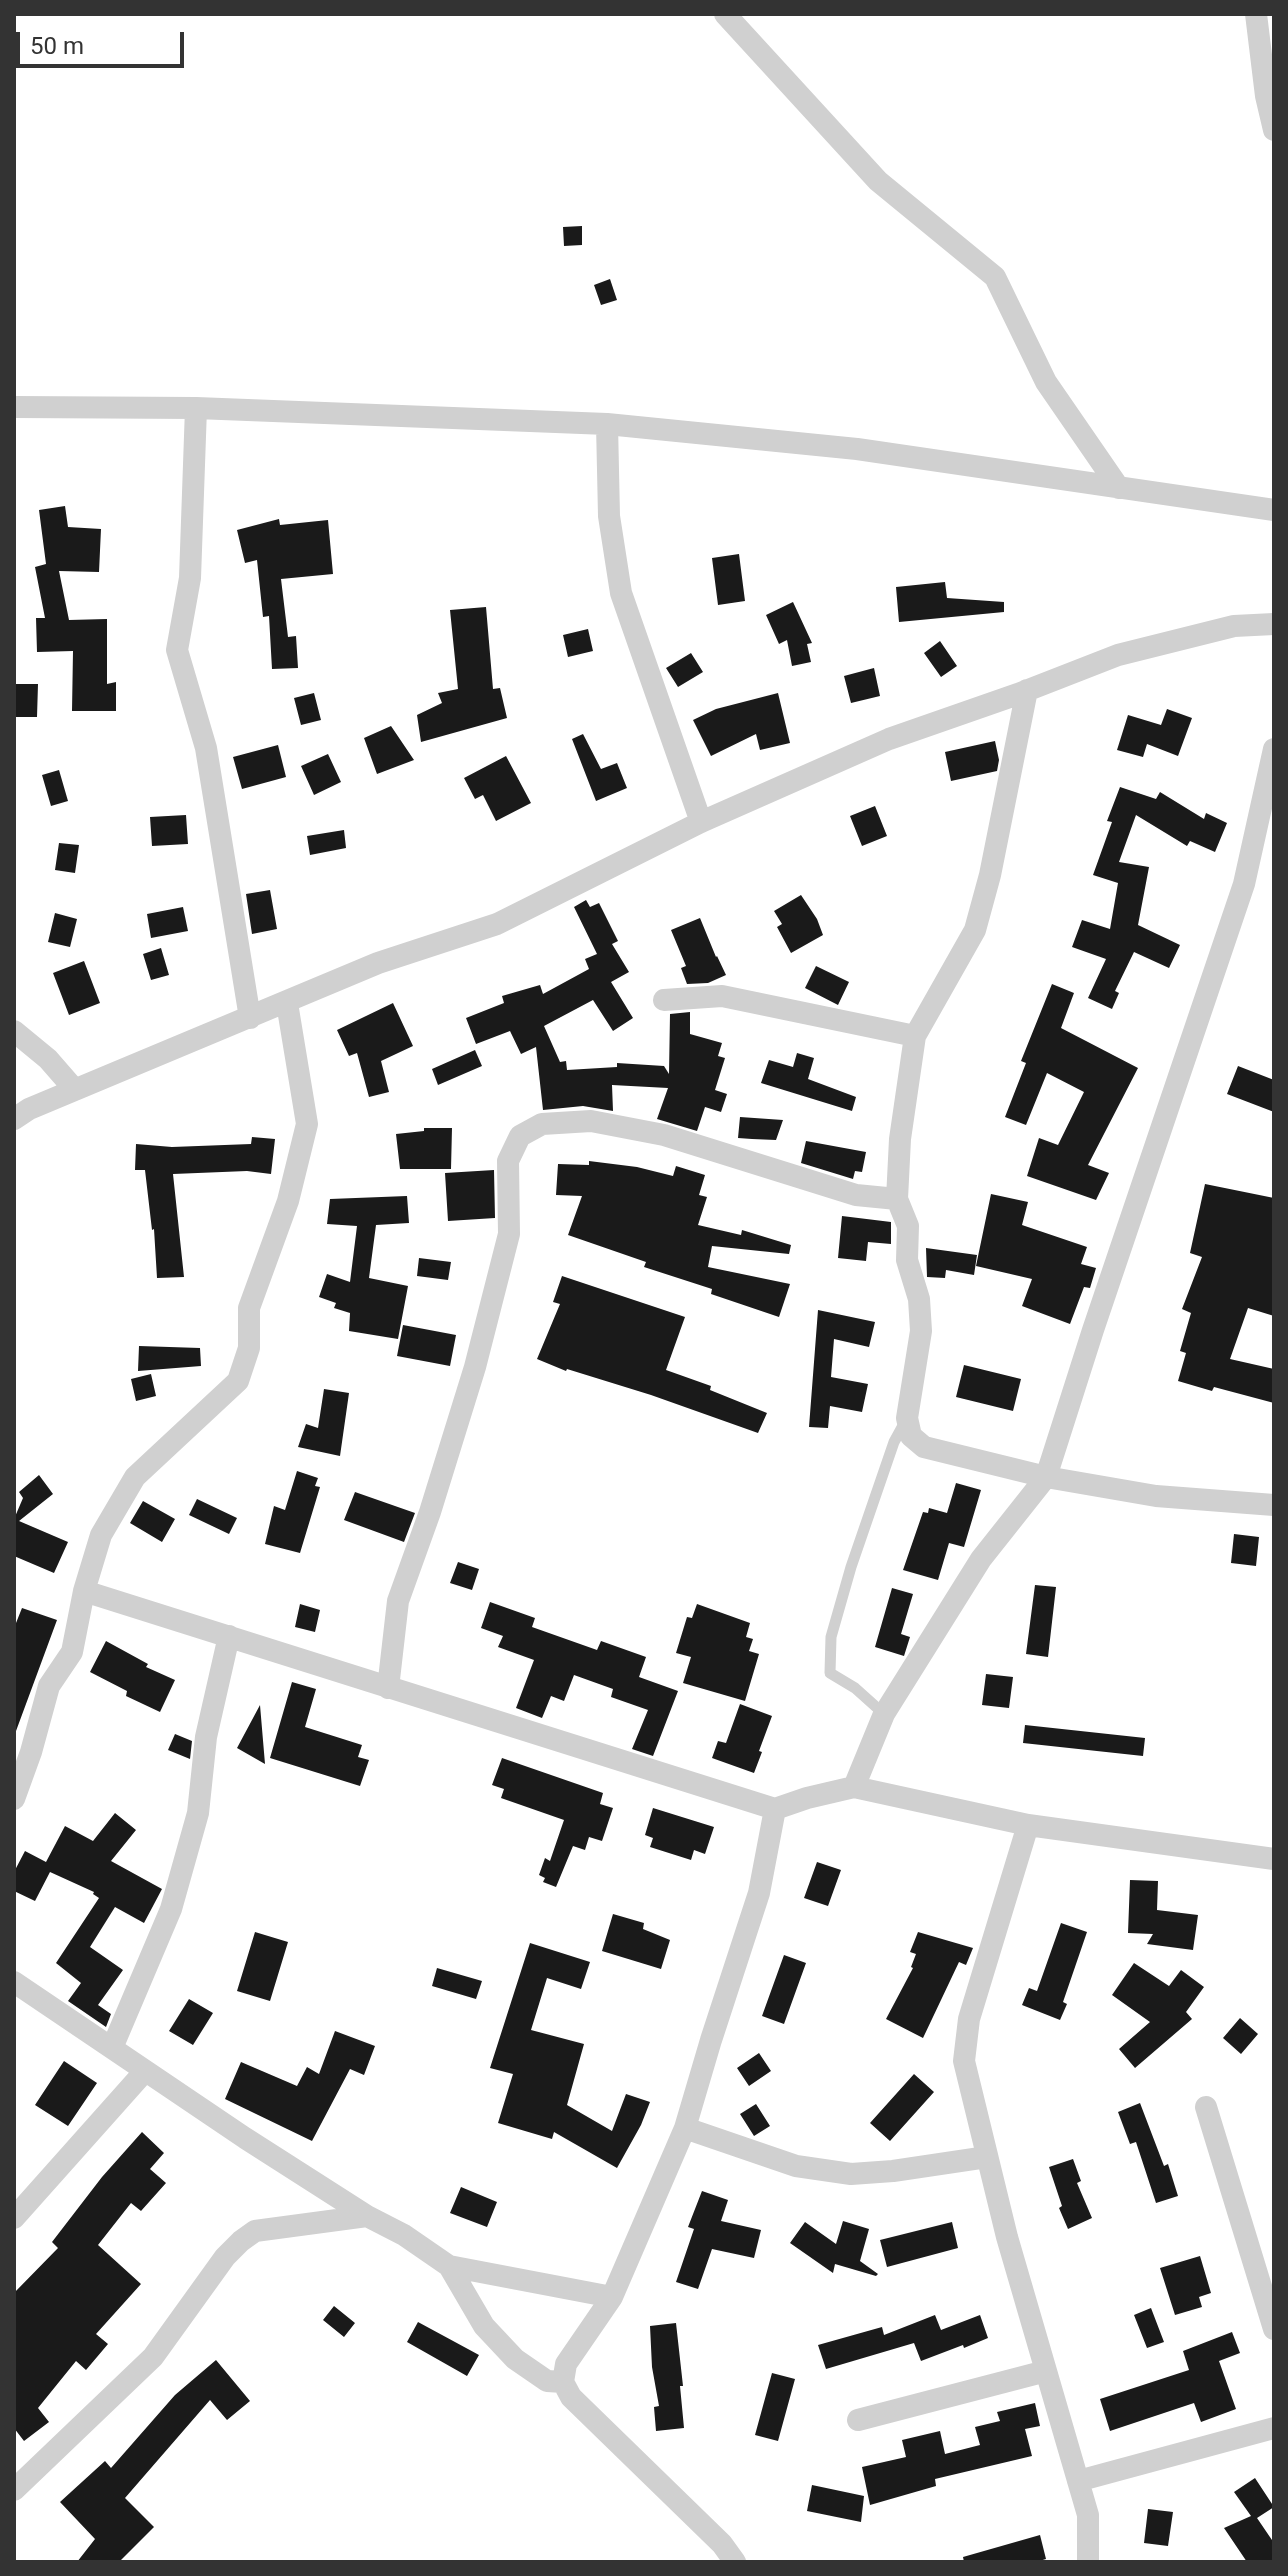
<!DOCTYPE html>
<html>
<head>
<meta charset="utf-8">
<style>
  body { margin:0 }
  #map { position:relative; width:1288px; height:2576px; overflow:hidden; background:#fff; font-family:Roboto,sans-serif }
  canvas { display:block }
  .frame { position:absolute; inset:0; border:16px solid #333; pointer-events:none }
  .scale { position:absolute; left:16px; top:32px; width:168px; height:36px; box-sizing:border-box; border:4px solid #333; border-top:0; padding-left:10px; font-size:24px; line-height:28px; white-space:nowrap; color:#333; -webkit-text-stroke:6px #fff; paint-order:stroke }
</style>
</head>
<body>
<div id="map">
<canvas width="1288" height="2576"></canvas>
<div class="frame"></div>
<div class="scale">50 m</div>
</div>
<script>
const c = document.querySelector('canvas').getContext('2d');
c.lineJoin = 'round';
function paint(path, color) { c.fillStyle = color; c.fill(path, 'evenodd'); }
const toPath = rows => new Path2D(rows.map(r => 'M' + r).join(''));
function stroke(path, color, width, dash) { c.strokeStyle = color; c.lineWidth = width; c.lineCap = dash ? 'butt' : 'round'; c.setLineDash(dash || []); c.stroke(path); }
const building = toPath([
  [582,226,582,245,564,246,563,227],
  [610,279,617,300,601,305,594,285],
  [65,506,68,527,101,529,99,572,59,571,69,620,107,619,107,684,116,682,116,711,72,711,73,651,37,652,36,618,45,618,35,567,46,564,39,510],
  [279,519,280,525,328,520,333,574,281,579,288,637,296,636,298,668,272,669,269,616,263,617,257,560,245,563,237,530],
  [739,554,745,601,718,605,712,558],
  [945,582,947,598,1004,602,1004,612,899,622,896,587],
  [793,602,812,643,807,644,811,662,792,666,787,640,779,644,766,615],
  [486,607,493,689,500,688,507,718,421,742,417,715,442,703,438,693,458,689,450,610],
  [588,629,593,651,568,657,563,635],
  [940,641,957,666,941,677,924,653],
  [691,653,703,672,678,687,666,668],
  [874,668,880,696,851,703,844,676],
  [14,684,38,684,37,717,14,717],
  [314,693,321,720,301,725,294,698],
  [778,693,790,743,760,750,756,734,711,756,693,720,716,709],
  [1167,709,1192,718,1178,756,1147,744,1143,757,1117,750,1128,715,1161,725],
  [391,726,414,760,377,774,364,738],
  [583,734,601,769,617,763,627,788,596,801,572,739],
  [995,741,999,760,997,771,951,781,945,752],
  [278,745,286,777,242,789,233,757],
  [328,754,341,782,314,795,301,766],
  [506,756,531,803,496,821,483,795,475,799,464,778],
  [59,770,68,801,51,806,42,775],
  [1120,787,1156,799,1160,792,1204,819,1206,813,1227,823,1215,852,1190,841,1187,846,1136,815,1119,862,1149,867,1138,925,1180,945,1169,968,1134,952,1115,991,1119,993,1112,1009,1088,998,1106,959,1072,947,1082,920,1110,929,1118,883,1093,875,1112,822,1107,821],
  [875,806,887,836,862,846,850,816],
  [186,815,188,844,152,846,150,817],
  [344,830,346,848,310,855,307,836],
  [59,843,79,845,75,873,55,870],
  [270,890,277,929,252,934,246,894],
  [801,895,817,919,823,935,791,953,777,927,782,924,774,911],
  [586,900,590,907,599,903,618,941,612,944,629,972,611,982,633,1018,613,1031,593,1000,544,1026,560,1062,566,1061,567,1070,617,1067,617,1063,664,1066,669,1074,670,1014,690,1012,690,1034,722,1043,718,1056,725,1058,715,1090,727,1094,721,1112,705,1107,697,1131,657,1119,668,1088,612,1085,613,1111,583,1106,543,1110,536,1047,521,1054,510,1031,476,1044,466,1018,504,1003,502,996,540,985,543,994,589,969,585,959,597,954,574,907],
  [183,907,188,931,151,938,147,914],
  [55,913,77,919,70,947,48,942],
  [700,918,716,957,717,956,726,975,708,983,687,984,681,968,686,966,671,930],
  [161,948,169,975,151,980,143,954],
  [84,961,100,1003,69,1015,53,973],
  [816,966,849,982,838,1005,805,988],
  [1052,984,1074,993,1061,1028,1138,1068,1088,1165,1109,1173,1096,1200,1027,1176,1039,1138,1058,1145,1084,1092,1047,1073,1026,1125,1005,1117,1026,1063,1021,1061],
  [393,1003,413,1046,381,1061,389,1092,369,1097,357,1053,349,1056,337,1030],
  [475,1050,482,1066,438,1085,432,1069],
  [797,1053,814,1058,808,1079,856,1097,852,1111,761,1083,769,1060,793,1067],
  [1238,1066,1274,1080,1274,1112,1227,1094],
  [740,1117,783,1120,776,1140,752,1139,738,1138],
  [424,1128,452,1128,451,1169,400,1169,396,1134,424,1131],
  [252,1137,275,1139,271,1174,247,1171,173,1174,184,1277,157,1278,154,1229,152,1230,145,1170,135,1170,136,1144,172,1147,251,1144],
  [806,1141,866,1152,862,1172,855,1171,853,1179,801,1163],
  [589,1161,637,1167,673,1176,676,1166,705,1175,699,1195,707,1197,698,1225,741,1235,742,1230,791,1245,789,1254,712,1246,708,1267,790,1284,779,1317,711,1294,712,1289,644,1267,646,1262,568,1235,582,1196,556,1195,558,1164,589,1165],
  [494,1170,495,1218,448,1221,445,1173],
  [1205,1184,1274,1198,1274,1316,1248,1308,1230,1359,1274,1369,1274,1403,1214,1387,1212,1391,1178,1381,1186,1353,1180,1351,1191,1313,1182,1309,1202,1257,1190,1253],
  [991,1194,1028,1202,1022,1225,1087,1247,1081,1264,1096,1268,1090,1288,1084,1287,1070,1324,1022,1306,1032,1279,976,1266],
  [407,1196,409,1223,376,1225,369,1278,408,1286,398,1339,349,1331,350,1313,334,1308,336,1303,319,1297,327,1274,350,1282,357,1226,327,1224,330,1199],
  [842,1216,891,1222,891,1244,868,1242,866,1261,838,1258],
  [926,1248,977,1255,974,1275,946,1270,945,1278,927,1277],
  [419,1258,451,1262,448,1280,417,1276],
  [562,1276,685,1317,666,1370,711,1386,710,1390,767,1413,758,1433,651,1395,567,1369,566,1371,537,1359,560,1304,553,1302],
  [818,1310,875,1322,869,1347,834,1339,831,1377,868,1384,862,1412,830,1406,828,1428,809,1427],
  [403,1325,456,1335,450,1366,397,1356],
  [139,1346,200,1348,201,1366,138,1371],
  [964,1365,1021,1379,1013,1411,956,1397],
  [151,1374,156,1396,136,1401,131,1379],
  [324,1389,349,1393,340,1456,298,1447,306,1424,318,1428],
  [297,1471,318,1478,315,1486,320,1487,300,1553,265,1544,274,1506,285,1510],
  [39,1475,53,1494,19,1521,68,1542,54,1573,14,1556,14,1519,23,1498,19,1492],
  [956,1483,981,1490,964,1547,949,1543,938,1580,903,1570,923,1512,928,1513,929,1508,947,1513],
  [355,1492,415,1513,404,1542,344,1520],
  [197,1499,237,1518,229,1534,189,1515],
  [143,1501,175,1519,162,1542,130,1523],
  [1234,1534,1259,1537,1256,1566,1231,1563],
  [458,1562,479,1569,472,1590,450,1583],
  [1035,1585,1056,1587,1048,1657,1026,1654],
  [892,1588,913,1594,901,1634,910,1637,904,1656,875,1647],
  [490,1602,535,1618,532,1627,597,1650,601,1641,646,1657,639,1677,678,1691,653,1756,632,1749,648,1710,611,1697,613,1689,574,1675,564,1701,551,1696,542,1718,516,1708,534,1660,498,1647,503,1636,481,1628],
  [300,1604,320,1610,315,1632,295,1627],
  [697,1604,750,1623,746,1637,753,1639,749,1651,759,1654,745,1701,683,1683,691,1657,676,1653,687,1617,692,1618],
  [22,1608,57,1620,16,1731,14,1628],
  [106,1641,148,1664,146,1667,175,1680,160,1712,126,1696,127,1691,90,1672],
  [986,1674,1013,1677,1009,1708,982,1705],
  [292,1682,316,1689,305,1727,362,1745,358,1757,369,1760,360,1786,270,1758],
  [740,1704,772,1716,759,1751,762,1752,754,1773,712,1758,718,1741,726,1743],
  [260,1705,265,1764,237,1748],
  [1025,1725,1145,1738,1143,1756,1023,1743],
  [175,1734,192,1741,190,1759,168,1750],
  [502,1758,603,1793,600,1804,613,1808,602,1841,589,1837,585,1850,573,1846,556,1887,543,1882,545,1878,539,1875,545,1858,550,1861,564,1820,501,1798,504,1789,492,1785],
  [653,1808,714,1827,705,1854,694,1850,691,1860,650,1847,653,1838,645,1835],
  [115,1813,136,1830,111,1861,162,1889,144,1923,115,1907,90,1947,123,1970,98,2005,111,2014,106,2027,68,2001,81,1983,56,1963,99,1898,93,1894,94,1892,50,1872,35,1901,14,1891,14,1872,25,1851,46,1862,65,1826,93,1841],
  [817,1862,841,1870,828,1906,804,1898],
  [1130,1880,1158,1881,1157,1910,1198,1915,1193,1950,1147,1944,1153,1934,1128,1933],
  [613,1914,644,1923,643,1929,670,1940,661,1969,602,1951],
  [1061,1923,1087,1932,1063,2002,1067,2004,1060,2020,1022,2005,1029,1988,1037,1991],
  [255,1932,288,1942,270,2001,237,1991],
  [918,1932,973,1948,966,1965,959,1962,923,2038,886,2019,913,1968,911,1967,916,1954,910,1952],
  [530,1943,590,1962,581,1989,547,1978,531,2030,584,2044,567,2105,612,2131,626,2094,650,2102,641,2125,617,2168,554,2132,552,2139,498,2123,513,2074,490,2068],
  [784,1955,806,1963,784,2024,762,2016],
  [1134,1963,1169,1986,1181,1970,1204,1987,1186,2012,1192,2019,1135,2068,1119,2049,1150,2022,1112,1995],
  [437,1968,482,1981,476,1999,432,1986],
  [189,1999,213,2013,193,2045,169,2031],
  [1240,2018,1258,2034,1241,2054,1223,2038],
  [335,2031,375,2046,364,2075,350,2069,312,2141,225,2099,241,2062,297,2086,307,2067,319,2074],
  [759,2053,771,2071,749,2086,737,2068],
  [64,2061,97,2083,68,2126,35,2105],
  [914,2074,934,2092,890,2141,870,2123],
  [1140,2103,1164,2166,1168,2164,1178,2196,1156,2203,1136,2142,1130,2144,1118,2112],
  [756,2104,770,2126,754,2136,740,2114],
  [142,2132,164,2153,150,2169,166,2183,141,2211,131,2203,98,2245,141,2284,96,2334,108,2344,86,2370,76,2361,38,2408,49,2422,24,2441,14,2428,14,2293,58,2248,52,2242,102,2177],
  [1073,2159,1081,2181,1077,2183,1092,2218,1068,2229,1059,2208,1062,2206,1049,2167],
  [461,2187,497,2202,487,2227,450,2213],
  [702,2191,728,2200,721,2221,761,2230,754,2258,712,2249,698,2289,676,2282,694,2229,688,2227],
  [843,2221,869,2229,860,2261,878,2274,876,2276,835,2264,833,2273,790,2243,805,2222,836,2244],
  [952,2222,958,2248,887,2267,880,2240],
  [1200,2256,1211,2293,1199,2297,1202,2307,1175,2315,1160,2268],
  [334,2306,355,2323,344,2337,323,2320],
  [1151,2308,1164,2342,1147,2348,1134,2315],
  [935,2315,941,2330,980,2315,988,2338,964,2348,963,2345,921,2361,914,2343,826,2369,818,2345,882,2327,884,2335],
  [418,2322,479,2355,467,2376,407,2342],
  [676,2323,683,2386,680,2386,684,2428,656,2431,654,2407,659,2406,652,2367,650,2326],
  [1232,2332,1240,2353,1219,2361,1236,2409,1201,2422,1194,2403,1110,2431,1100,2399,1189,2370,1183,2351],
  [216,2360,250,2401,227,2420,210,2400,125,2498,154,2527,119,2562,77,2562,95,2539,60,2502,105,2461,111,2468,175,2395],
  [772,2373,795,2379,778,2441,755,2435],
  [1035,2403,1040,2426,1025,2429,1032,2456,935,2479,936,2486,870,2505,862,2467,906,2457,902,2440,940,2431,945,2454,980,2445,975,2427,1000,2421,997,2412],
  [1255,2478,1274,2507,1257,2518,1274,2543,1274,2562,1247,2562,1224,2528,1251,2516,1234,2492],
  [812,2485,864,2496,861,2522,807,2511],
  [1148,2509,1173,2512,1168,2546,1144,2543],
  [1040,2535,1046,2559,1036,2562,964,2562,963,2557]
]);
const service = toPath([
  [884,1714,855,1688,830,1673,831,1637,851,1567,894,1442,905,1422]
]);
const minor = toPath([
  [725,14,878,181,995,277,1046,382,1119,488],
  [1256,14,1266,96,1274,130],
  [14,407,196,408,607,424,857,449,1274,510],
  [196,408,190,578,177,650,206,748,250,1018],
  [607,424,609,516,621,593,701,822],
  [1027,690,990,875,975,930,915,1036,900,1139,897,1199,908,1226,907,1260,919,1299,921,1331,907,1418,911,1436,924,1447,1046,1477,1156,1496,1274,1505],
  [664,1000,722,996,915,1036],
  [14,1031,48,1059,75,1090],
  [14,1119,29,1109,378,963,497,924,701,822,889,739,1018,694,1118,655,1234,626,1274,624],
  [84,1591,775,1809],
  [388,1688,398,1601,430,1512,475,1367,509,1234,508,1161,520,1136,542,1124,591,1121,664,1135,856,1195,897,1199],
  [854,1787,884,1714,981,1559,1046,1477,1093,1330,1244,884,1274,749],
  [14,1799,31,1752,49,1686,72,1652,84,1591,101,1535,135,1477,238,1381,249,1348,249,1308,288,1201,307,1124,287,1003],
  [1028,1825,969,2019,964,2061,1007,2237,1088,2515,1088,2562],
  [14,1982,245,2138,367,2216,404,2235,449,2266,484,2326,515,2359,547,2381,563,2382],
  [112,2048,171,1909,198,1813,206,1737,229,1636],
  [1206,2107,1274,2329],
  [685,2128,796,2166,851,2174,893,2171,987,2157],
  [14,2218,145,2071],
  [449,2266,612,2297],
  [858,2420,1046,2371],
  [1078,2481,1274,2428],
  [14,2490,153,2357,225,2257,241,2241,255,2231,367,2216],
  [735,2562,722,2544,571,2397,563,2382,566,2364,612,2297,685,2128,711,2040,759,1893,775,1809,807,1798,854,1787,1028,1825,1274,1859]
]);
paint(building, '#1a1a1a');
stroke(service, '#d0d0d0', 11);
stroke(minor, '#d0d0d0', 22);
</script>
</body>
</html>
